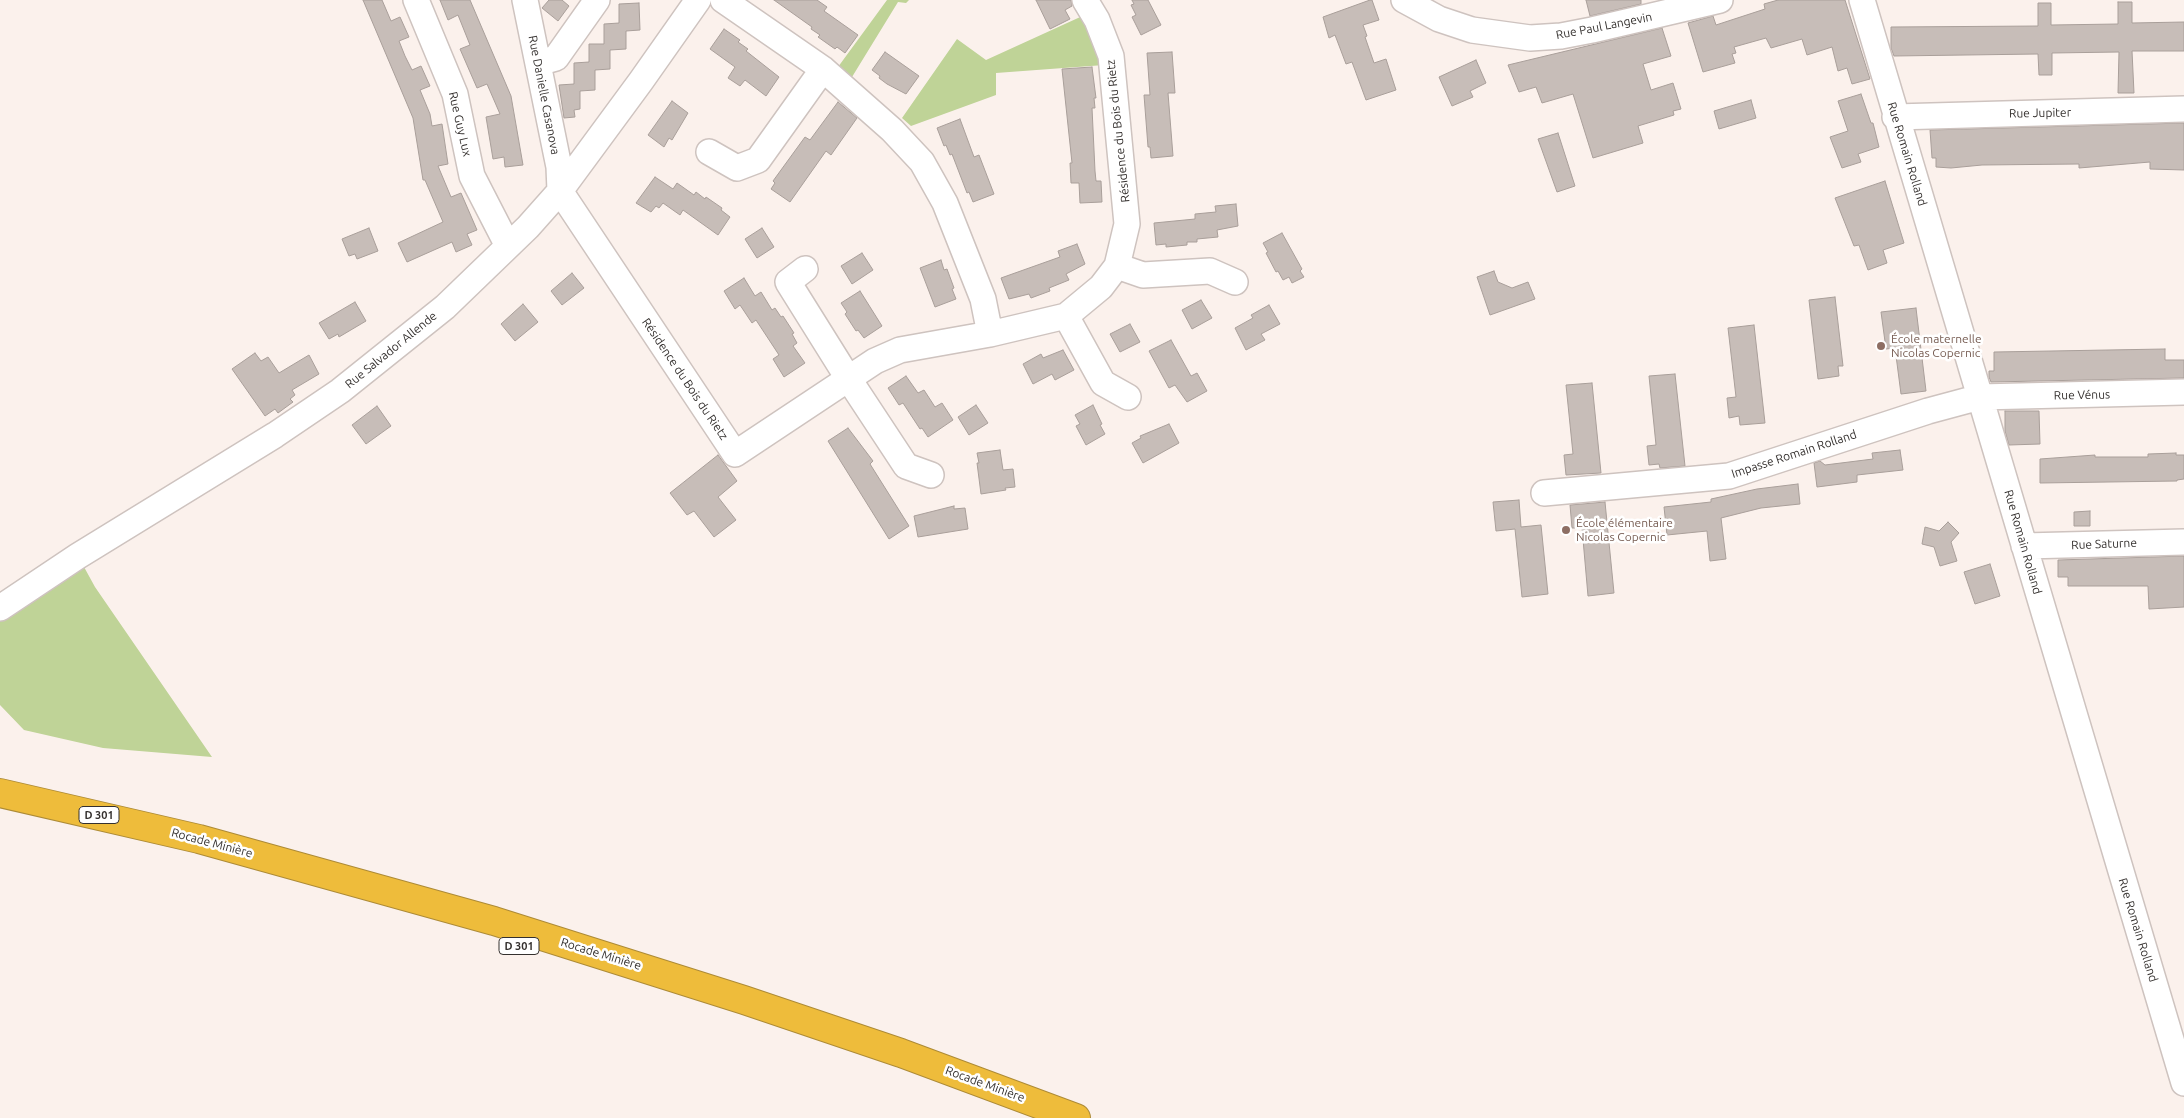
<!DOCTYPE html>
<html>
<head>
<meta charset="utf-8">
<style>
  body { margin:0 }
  canvas { display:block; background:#fbf1ec }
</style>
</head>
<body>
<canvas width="2184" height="1118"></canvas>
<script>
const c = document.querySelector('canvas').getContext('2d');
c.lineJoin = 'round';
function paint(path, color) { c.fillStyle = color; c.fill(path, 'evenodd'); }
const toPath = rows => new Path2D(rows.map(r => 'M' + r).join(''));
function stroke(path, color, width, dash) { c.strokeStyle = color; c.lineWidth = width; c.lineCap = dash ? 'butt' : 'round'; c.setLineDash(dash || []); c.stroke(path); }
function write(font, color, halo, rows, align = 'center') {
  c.font = font + ' Ubuntu,sans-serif'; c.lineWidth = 5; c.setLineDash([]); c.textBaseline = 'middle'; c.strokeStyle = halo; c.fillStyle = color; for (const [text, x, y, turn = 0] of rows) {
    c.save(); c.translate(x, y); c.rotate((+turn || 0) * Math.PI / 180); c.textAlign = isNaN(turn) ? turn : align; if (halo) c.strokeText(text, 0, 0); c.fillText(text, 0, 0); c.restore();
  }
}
const green = toPath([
  [887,0,909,0,906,3,898,2,852,77,838,67],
  [1089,13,1104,65,996,73,996,95,911,126,902,118,957,39,986,60],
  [78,556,95,587,212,757,103,748,24,730,0,705,0,608]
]);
const building = toPath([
  [363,0,382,0,391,21,400,17,409,37,399,41,405,56,412,70,421,66,430,86,420,90,430,114,432,126,442,124,448,164,438,166,451,197,461,193,477,230,467,234,472,245,456,252,452,242,407,262,398,243,443,222,425,180,423,180,413,118,363,0],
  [440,0,470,0,511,96,523,165,505,167,504,157,493,159,486,117,500,114,487,84,477,88,460,49,470,45,458,15,448,20,440,0],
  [549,0,562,0,569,6,558,21,542,8,549,0],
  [774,0,817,0,827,7,824,11,858,35,845,53,837,47,835,49,818,37,820,35,811,29,812,27,774,0],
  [1036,0,1071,0,1072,6,1065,10,1070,19,1050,29,1036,0],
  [1132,0,1148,0,1161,25,1141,35,1132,17,1136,15,1131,5,1134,4,1132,0],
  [1370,0,1372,0,1379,20,1363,25,1367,36,1365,37,1374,63,1386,59,1396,90,1366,100,1352,62,1346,64,1335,35,1329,38,1323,17,1370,0],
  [1586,0,1641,0,1641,4,1590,16,1586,0],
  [1778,0,1845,0,1870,79,1852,84,1847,68,1838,71,1832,47,1807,55,1802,39,1771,48,1766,38,1734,47,1736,53,1732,54,1735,63,1703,72,1688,23,1713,16,1716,25,1765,9,1764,4,1778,0],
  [2118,2,2132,2,2132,23,2184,22,2184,51,2132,51,2134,93,2118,93,2119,52,2052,53,2052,75,2039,75,2038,54,1894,56,1891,48,1891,27,2038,26,2038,3,2051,3,2051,25,2118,24,2118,2],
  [639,3,640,30,626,31,626,49,610,50,610,69,595,70,595,90,580,91,580,109,574,110,575,117,564,118,559,85,574,84,574,63,589,62,589,44,604,44,604,24,619,23,619,4,639,3],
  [1662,28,1671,56,1643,64,1651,90,1673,83,1681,109,1673,111,1674,115,1638,126,1643,143,1593,158,1573,94,1542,103,1536,87,1519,92,1508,65,1662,28],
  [724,29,740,40,738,42,748,49,746,51,779,77,766,96,745,80,740,86,728,78,735,67,710,49,724,29],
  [885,52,919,76,906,94,887,84,879,78,880,76,872,70,885,52],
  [1172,52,1175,93,1168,93,1173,156,1151,158,1150,147,1148,147,1144,95,1150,95,1147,53,1172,52],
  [1476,60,1486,83,1470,91,1473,97,1452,106,1439,77,1476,60],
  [1092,67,1096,98,1094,98,1095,108,1092,108,1095,171,1096,181,1101,181,1102,202,1080,203,1079,183,1071,183,1070,163,1072,163,1062,69,1092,67],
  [1861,94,1871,123,1873,123,1879,147,1858,154,1861,162,1842,168,1830,137,1848,131,1838,101,1861,94],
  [1751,100,1756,118,1719,129,1714,111,1751,100],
  [672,101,688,113,672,140,669,138,664,147,648,135,672,101],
  [838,102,857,118,831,155,826,151,790,202,771,189,775,183,773,181,805,137,810,140,838,102],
  [960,119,974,157,979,155,994,194,973,202,969,192,967,193,952,154,950,155,946,145,944,146,937,128,960,119],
  [2184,123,2184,170,2150,169,2150,162,2079,168,2079,164,1982,165,1951,168,1936,167,1936,158,1932,158,1930,130,2184,123],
  [1558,133,1575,186,1557,192,1538,139,1558,133],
  [655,177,673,189,677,183,694,195,696,192,705,199,706,197,722,208,721,210,730,217,718,235,683,210,680,215,663,203,659,208,656,206,651,212,636,203,655,177],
  [1885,181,1904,243,1883,250,1887,263,1868,270,1859,245,1854,246,1835,198,1885,181],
  [1236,204,1238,226,1217,230,1218,237,1197,239,1197,242,1187,242,1187,245,1166,247,1166,244,1156,245,1154,223,1195,219,1195,214,1216,212,1215,206,1236,204],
  [369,228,378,251,357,259,355,254,349,256,342,239,369,228],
  [762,228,774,247,757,258,745,239,762,228],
  [1282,233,1302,269,1300,271,1304,277,1292,283,1289,277,1283,280,1278,271,1276,272,1266,253,1268,252,1263,243,1282,233],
  [1077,244,1085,264,1066,274,1069,280,1049,288,1050,291,1031,298,1029,294,1009,299,1001,278,1060,257,1058,251,1077,244],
  [862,253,873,270,852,284,841,266,862,253],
  [941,260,944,270,947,269,954,288,952,289,956,299,935,307,920,268,941,260],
  [1494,271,1498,282,1512,288,1528,282,1535,299,1490,315,1477,277,1494,271],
  [572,273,584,288,562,305,551,291,572,273],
  [744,278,755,296,761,292,772,310,775,308,781,317,783,316,794,333,792,334,797,343,793,346,805,363,784,377,773,359,779,355,756,320,752,323,740,305,735,309,724,291,744,278],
  [860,291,882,326,864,338,858,330,856,331,845,314,847,312,841,303,860,291],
  [1835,297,1843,366,1838,366,1839,376,1818,379,1809,300,1835,297],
  [1201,300,1212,318,1192,329,1182,310,1201,300],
  [355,302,366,321,339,337,338,334,329,339,319,323,355,302],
  [523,304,538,322,515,341,501,324,523,304],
  [1269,305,1280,324,1261,334,1265,340,1246,350,1235,328,1253,318,1251,315,1269,305],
  [1916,308,1926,391,1901,394,1895,348,1886,349,1881,312,1916,308],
  [1130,324,1140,342,1120,352,1110,334,1130,324],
  [1754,325,1765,423,1740,425,1739,416,1729,418,1727,398,1736,397,1728,328,1754,325],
  [1171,340,1191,376,1197,373,1207,391,1187,402,1175,385,1169,388,1149,351,1171,340],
  [2165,349,2165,360,2184,360,2184,378,1991,382,1989,377,1989,371,1994,371,1994,352,2165,349],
  [1063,350,1074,370,1055,380,1052,374,1033,384,1023,364,1041,354,1043,358,1063,350],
  [255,353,261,361,268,357,279,373,309,355,319,374,292,390,295,395,290,399,293,402,278,413,275,409,265,416,232,369,255,353],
  [1675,374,1685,466,1660,468,1659,464,1649,465,1647,446,1656,445,1649,376,1675,374],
  [906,376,918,393,924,390,935,407,942,403,953,420,928,437,922,428,920,429,903,403,899,405,888,388,906,376],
  [1592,383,1601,473,1566,475,1564,455,1573,454,1566,385,1592,383],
  [976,405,988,423,969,435,958,417,976,405],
  [1093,405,1102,424,1100,425,1105,434,1086,445,1076,426,1080,424,1075,415,1093,405],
  [377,406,391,426,366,444,352,425,377,406],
  [2005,411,2039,411,2040,444,2009,445,2005,431,2005,411],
  [1169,424,1179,443,1143,463,1132,443,1141,438,1140,436,1169,424],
  [848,428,873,461,870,464,909,526,889,539,828,441,848,428],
  [1000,450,1003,470,1013,469,1015,487,1005,488,1006,490,981,494,977,463,979,463,977,453,1000,450],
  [1900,450,1903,470,1857,475,1857,482,1817,487,1814,463,1820,461,1825,465,1873,459,1872,453,1900,450],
  [2176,453,2176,455,2184,455,2184,479,2177,480,2177,481,2040,483,2040,459,2095,455,2095,457,2148,457,2148,454,2176,453],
  [718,455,737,481,718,497,736,520,714,537,694,511,687,515,670,493,718,455],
  [1798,484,1800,504,1761,508,1721,518,1726,559,1710,561,1707,531,1667,535,1664,507,1711,502,1711,499,1757,489,1798,484],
  [1519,500,1521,527,1541,525,1548,594,1522,597,1515,529,1496,531,1493,502,1519,500],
  [1605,502,1614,593,1588,596,1582,528,1572,528,1570,505,1605,502],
  [954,506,954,509,965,508,968,529,918,537,914,516,954,506],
  [2090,511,2090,526,2074,526,2074,512,2090,511],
  [1948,522,1959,533,1951,542,1957,561,1940,566,1934,547,1922,544,1925,527,1939,531,1948,522],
  [2184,556,2184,607,2149,609,2148,586,2068,586,2068,577,2058,577,2058,560,2184,556],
  [1990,564,2000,596,1975,604,1964,572,1990,564]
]);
const minor = toPath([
  [416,0,455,94,472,176,508,246],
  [525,0,559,167,560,191,735,454,875,361,900,350,990,334,1066,316,1101,287,1117,266,1127,224,1111,56,1097,20,1085,0],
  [723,0,823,69,892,130,922,162,945,203,983,299,990,334],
  [1404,0,1439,19,1472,30,1530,38,1561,36,1592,30,1720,0],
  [1862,0,2184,1083],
  [538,63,556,58,597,0],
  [1895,117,2184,109],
  [709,152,737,168,758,160,823,69],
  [1117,266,1143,275,1210,271,1235,282],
  [805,269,788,282,848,378,906,466,931,475],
  [1066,316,1103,383,1128,397],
  [1544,493,1729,476,1928,411,1980,397,2184,392],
  [2024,546,2184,542],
  [0,608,78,556,275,435,340,391,445,307,528,227,560,191,641,81,698,0]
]);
const highway = toPath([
  [0,793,199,839,494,921,744,1000,901,1053,1076,1118]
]);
const markers = [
  [1881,346,5,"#8d6e63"],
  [1566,530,5,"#8d6e63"]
];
const shields = [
  [99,815,40],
  [519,946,40]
];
const shieldNames = [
  ["D 301",99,815],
  ["D 301",519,946]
];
const streetNames = [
  ["Rue Paul Langevin",1604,26,-11],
  ["Rue Danielle Casanova",544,95,79],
  ["Rue Jupiter",2040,113,-1],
  ["Rue Guy Lux",460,124,77],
  ["Résidence du Bois du Rietz",1118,131,-96],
  ["Rue Romain Rolland",1907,154,73],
  ["Rue Salvador Allende",391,350,-39],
  ["Résidence du Bois du Rietz",685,379,56],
  ["Rue Vénus",2082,395,-1],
  ["Impasse Romain Rolland",1794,454,-18],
  ["Rue Romain Rolland",2023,542,74],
  ["Rue Saturne",2104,544,-2],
  ["Rocade Minière",212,843,15],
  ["Rue Romain Rolland",2138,930,73],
  ["Rocade Minière",601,954,17],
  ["Rocade Minière",985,1084,20]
];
const educationNames = [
  ["École maternelle",1891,339],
  ["Nicolas Copernic",1891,353],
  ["École élémentaire",1576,523],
  ["Nicolas Copernic",1576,537]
];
paint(green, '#bfd397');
paint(building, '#c7bdb8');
stroke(building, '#a99f9a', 1);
stroke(minor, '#cec3bf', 28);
stroke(highway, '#ad8b37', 30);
stroke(minor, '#fff', 25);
stroke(highway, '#eebc3b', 28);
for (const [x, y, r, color] of markers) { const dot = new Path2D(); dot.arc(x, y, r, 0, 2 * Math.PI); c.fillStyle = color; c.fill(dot); stroke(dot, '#fff', 2); }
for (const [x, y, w] of shields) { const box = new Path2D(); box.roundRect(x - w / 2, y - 8.5, w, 17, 4); c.fillStyle = '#fff'; c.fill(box); stroke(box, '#35312f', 1); }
write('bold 11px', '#35312f', null, shieldNames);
write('12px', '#35312f', '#fff', streetNames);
write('12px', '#785e54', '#fff', educationNames, 'left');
</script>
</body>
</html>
